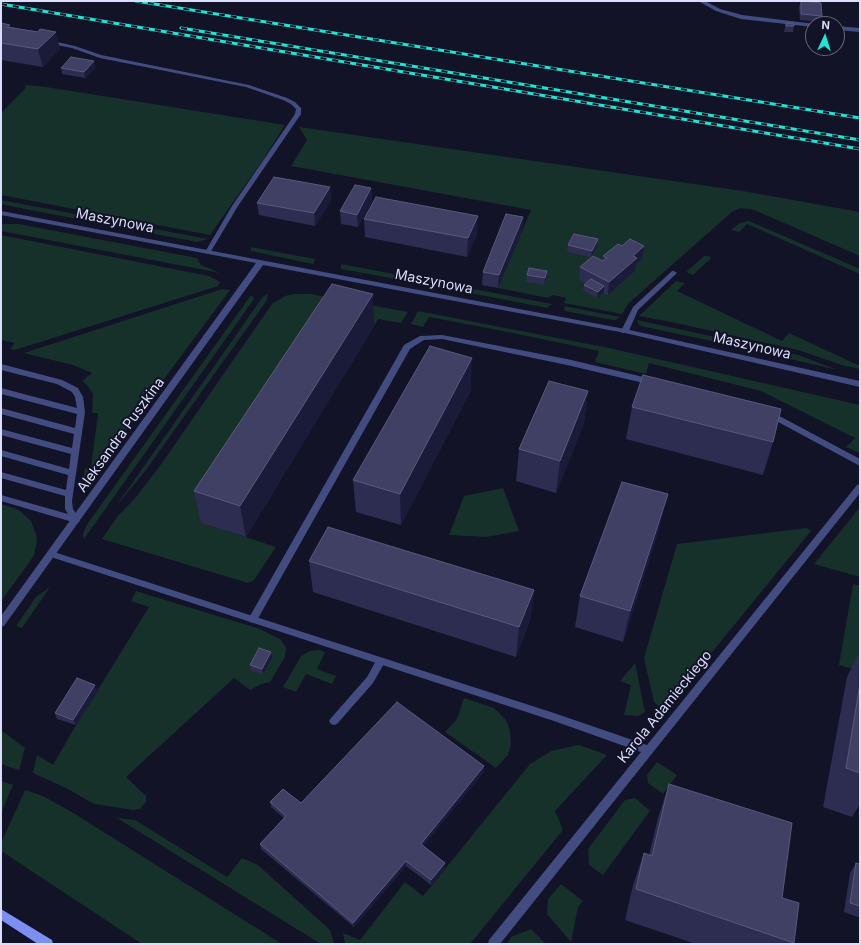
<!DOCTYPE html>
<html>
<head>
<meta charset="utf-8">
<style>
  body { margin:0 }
  #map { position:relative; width:861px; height:945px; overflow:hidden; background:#121326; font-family:Inter,sans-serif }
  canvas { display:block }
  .frame { position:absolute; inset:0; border:2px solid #dbdefb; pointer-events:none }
  .north { position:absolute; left:805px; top:16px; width:40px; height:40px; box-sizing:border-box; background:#121326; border:1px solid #62647b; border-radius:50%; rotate:4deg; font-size:11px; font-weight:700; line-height:16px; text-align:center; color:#dbdefb }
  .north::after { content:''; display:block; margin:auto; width:14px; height:18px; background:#1be8d4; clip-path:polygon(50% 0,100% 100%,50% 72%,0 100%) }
</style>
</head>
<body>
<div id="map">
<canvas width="861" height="945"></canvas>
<div class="frame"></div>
<div class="north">N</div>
</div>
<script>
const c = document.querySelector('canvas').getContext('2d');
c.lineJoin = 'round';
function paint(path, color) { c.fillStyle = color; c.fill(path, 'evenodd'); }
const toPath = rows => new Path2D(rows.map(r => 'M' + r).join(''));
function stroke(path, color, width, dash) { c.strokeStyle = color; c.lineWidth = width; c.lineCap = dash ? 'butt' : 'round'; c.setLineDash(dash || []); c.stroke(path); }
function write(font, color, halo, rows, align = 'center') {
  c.font = font + ' Inter,sans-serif'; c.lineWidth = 4; c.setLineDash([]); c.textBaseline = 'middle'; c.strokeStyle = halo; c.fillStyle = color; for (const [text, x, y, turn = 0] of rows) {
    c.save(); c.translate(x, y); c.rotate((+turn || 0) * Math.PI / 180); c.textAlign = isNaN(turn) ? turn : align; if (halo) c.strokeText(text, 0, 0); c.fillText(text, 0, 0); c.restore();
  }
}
const green = toPath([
  [26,85,46,87,285,125,265,157,210,235,1,195,1,113,25,89],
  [299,127,743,191,860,212,860,256,754,210,741,208,733,211,629,303,622,314,564,303,566,298,553,295,548,298,498,288,531,210,291,166,307,140],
  [1,200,208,239,197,242,30,210,1,204],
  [749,221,860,269,860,274,747,224,739,232,731,230,740,223],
  [1,224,19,224,197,258,201,265,220,273,1,231],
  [1,235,209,276,220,282,218,286,15,350,10,349,15,343,1,340],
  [251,247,315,259,313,264,251,251],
  [704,256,709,256,711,258,693,275,688,273,687,271],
  [341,264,457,286,450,289,341,269],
  [676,281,685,283,677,291,782,341,789,333,860,366,860,369,842,365,798,350,671,322,639,316],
  [468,288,552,304,547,308,470,293],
  [222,289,230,290,82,490,85,468,91,467,98,413,92,413,93,394,87,385,82,381,92,373,73,365,24,353],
  [268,293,267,300,146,470,114,509,262,298],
  [294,294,310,294,408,312,401,323,378,319,374,326,202,523,276,547,254,580,248,583,102,539,117,517,136,497,162,463,272,304,285,296],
  [251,295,253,297,254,299,84,539,83,534,86,526],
  [564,306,620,317,616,320,613,320,565,311],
  [418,311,609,348,860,405,860,453,846,447,855,438,761,391,649,363,646,374,595,362,599,351,508,332,429,317,423,327,411,324],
  [637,320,798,355,838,370,702,339,645,327,639,325],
  [503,488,519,531,486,537,449,535,464,496],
  [1,504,19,510,31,521,36,534,37,541,34,555,29,563,1,601],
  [860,507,860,577,814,564],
  [807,528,811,531,664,711,654,702,644,658,677,544],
  [853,584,860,586,860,671,839,665],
  [50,587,22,628,16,626,36,597],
  [136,591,260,629,280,639,286,647,285,657,270,682,261,684,250,690,234,678,126,777,146,796,146,802,140,809,133,810,94,804,66,788,33,773,37,755,53,765,76,725,149,607,131,601],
  [319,650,325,652,317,669,336,676,332,684,306,674,296,692,283,687,301,656,310,651],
  [635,663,645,712,638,716,624,715,631,685,620,681],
  [464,698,494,708,506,720,510,730,511,745,508,755,496,768,445,732,457,719],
  [1,730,25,748,19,770,1,764],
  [579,745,607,755,555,811,563,830,470,944,345,944,343,933,360,940,405,882,423,896,530,764,551,751],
  [657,762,677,775,663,794,648,783,647,775],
  [1,781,13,785,1,813],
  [25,790,43,796,75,814,282,944,142,944,1,851,1,843],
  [635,798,650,811,603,875,589,865,588,849,625,800],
  [117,818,135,820,227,877,242,858,258,865,330,930,334,944,321,944],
  [561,884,583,901,578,907,571,942,547,914,548,899],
  [531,929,546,944,507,944,511,937]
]);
const service = toPath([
  [698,1,705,1,720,9,742,15,815,24,813,24,813,27,741,19,716,11,698,1],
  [837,26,860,28,860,32,837,30,837,26],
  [48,40,75,46,101,55,249,85,287,98,295,102,301,108,301,114,238,206,210,253,208,254,205,252,232,206,295,114,296,109,291,104,283,100,246,87,100,58,72,48,46,43,46,41,48,40],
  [672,271,674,271,677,273,638,310,628,333,622,333,621,331,633,307,672,271],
  [442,335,567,359,652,379,656,382,652,385,567,365,442,339,424,340,416,345,410,349,256,622,253,623,250,622,249,619,250,616,404,345,420,336,442,335],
  [1,364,62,380,78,388,83,397,85,412,72,501,73,509,80,520,79,522,76,523,1,501,1,495,68,514,65,509,65,496,1,478,1,472,66,490,68,475,1,456,1,450,69,469,71,454,1,435,1,429,72,448,74,434,1,414,1,408,75,428,77,414,1,394,1,388,77,408,75,397,72,392,57,384,1,370,1,364],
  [770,411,860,459,860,466,767,416,766,414,767,412,770,411],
  [380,658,383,659,385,662,373,683,337,724,334,725,331,724,329,721,331,718,367,677,377,659,380,658]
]);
const minor = toPath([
  [860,484,860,493,500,944,488,944,489,940,641,752,554,721,48,556,47,554,48,552,51,551,554,713,647,745,857,485,860,484]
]);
const tertiary = toPath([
  [1,211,625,329,860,381,860,387,625,333,263,265,4,626,1,627,1,616,256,263,1,215,1,211]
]);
const secondary = toPath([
  [1,909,52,940,53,944,38,944,1,920,1,909]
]);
const rail = toPath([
  [136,1,860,118],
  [1,4,860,149],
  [181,28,860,140]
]);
const wall = toPath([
  [801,1,822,16,821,22,800,20,799,7],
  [1,23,11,27,38,32,60,49,43,67,1,60],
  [786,23,794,26,793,32,784,32],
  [96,67,85,78,62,74,61,68],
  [330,187,331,200,315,226,259,215,257,203],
  [371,188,372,201,358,227,341,224,340,211],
  [523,217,522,230,498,288,482,285,483,272],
  [364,219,477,234,467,257,365,237],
  [598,239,597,246,591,257,567,252,568,245],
  [603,256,642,259,636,264,635,271,608,295,603,293,597,298,583,291,584,285,586,283,579,279,580,267,603,261],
  [547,271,547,277,544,285,526,282,527,275],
  [374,326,246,537,201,523,194,491],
  [471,390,401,525,356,512,353,480],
  [588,391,584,423,556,493,516,481,519,449],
  [632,407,773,442,763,475,626,439],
  [660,526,623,642,575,627,580,596],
  [309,561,534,590,530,620,516,657,313,592],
  [860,651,860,804,852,817,823,807,847,677],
  [271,652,272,658,263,674,251,671,250,665],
  [98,691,76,725,57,719,55,713],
  [484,766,484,772,423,846,445,863,445,868,431,885,406,866,354,927,261,849,260,844,284,818,271,807,270,802,301,803],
  [669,784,782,898,794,943,793,944,696,944,625,920,633,885,644,853,649,855,658,818],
  [856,863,860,864,860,918,844,912,850,873]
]);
const shadedWall = toPath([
  [56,32,60,49,43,67,38,49],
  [94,61,96,67,85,78,84,72],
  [330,187,331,200,315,226,314,213],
  [371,188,372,201,358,227,357,215],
  [478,216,477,234,467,257,468,238],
  [523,217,522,230,498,288,499,275],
  [598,239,597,246,591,257,592,251],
  [644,246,642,259,636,264,635,271,608,295,609,282,633,256],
  [547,271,547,277,544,285,545,278],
  [604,286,604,292,597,298,598,292],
  [373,294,374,326,246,537,240,506],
  [472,358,471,390,401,525,400,494],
  [588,391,584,423,556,493,560,461],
  [668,494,660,526,623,642,630,611],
  [534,590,530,620,516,657,519,627],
  [271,652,272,658,263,674,262,669],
  [95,685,98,691,76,725,73,720],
  [484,766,484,772,421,849,421,844],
  [406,861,406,866,354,927,353,923],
  [445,863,445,868,431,885,431,880]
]);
const building = toPath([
  [801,1,821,3,822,16,801,14,801,1],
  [1,23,10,25,7,27,38,32,40,29,56,32,38,49,1,43,1,23],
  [786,23,794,24,794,26,786,26,786,23],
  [71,57,94,61,84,72,61,68,71,57],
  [274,177,330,187,314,213,257,203,274,177],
  [355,185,371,188,357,215,340,211,355,185],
  [376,197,478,216,468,238,364,219,376,197],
  [506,214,523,217,499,275,483,272,506,214],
  [574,234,598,239,592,251,568,245,574,234],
  [630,239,644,246,633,256,637,258,609,282,580,267,593,256,603,261,607,258,603,256,618,244,622,246,630,239],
  [529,268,547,271,545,278,527,275,529,268],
  [591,279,604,286,598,292,584,285,591,279],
  [332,284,373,294,240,506,194,491,332,284],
  [430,346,472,358,400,494,353,480,430,346],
  [643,375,781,409,773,442,632,407,643,375],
  [549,381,588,391,560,461,519,449,549,381],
  [622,482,668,494,630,611,580,596,622,482],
  [328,527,534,590,519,627,309,561,328,527],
  [259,648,271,652,262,669,250,665,259,648],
  [77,678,95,685,73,720,55,713,77,678],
  [860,684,860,773,846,768,860,684],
  [397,702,484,766,421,844,445,863,431,880,406,861,353,923,260,844,286,816,270,802,283,789,301,803,397,702],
  [669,784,792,823,782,898,799,903,794,943,636,889,644,853,652,856,669,784],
  [856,863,860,864,860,906,850,903,856,863]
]);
const streetNames = [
  ["Maszynowa",115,221,11],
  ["Maszynowa",434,282,11],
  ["Maszynowa",752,346,13],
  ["Aleksandra Puszkina",121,435,-54],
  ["Karola Adamieckiego",665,707,-51]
];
paint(green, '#16302a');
paint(service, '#424c80');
paint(minor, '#424c80');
paint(tertiary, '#424c80');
paint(secondary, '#7c90f2');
stroke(rail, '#1be8d4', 3);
stroke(rail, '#121326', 2, [6]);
paint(wall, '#2d2d52');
paint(shadedWall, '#1a1b39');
paint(building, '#404064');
stroke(building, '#58597c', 1);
write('14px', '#dbdefb', '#121326', streetNames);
</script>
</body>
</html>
